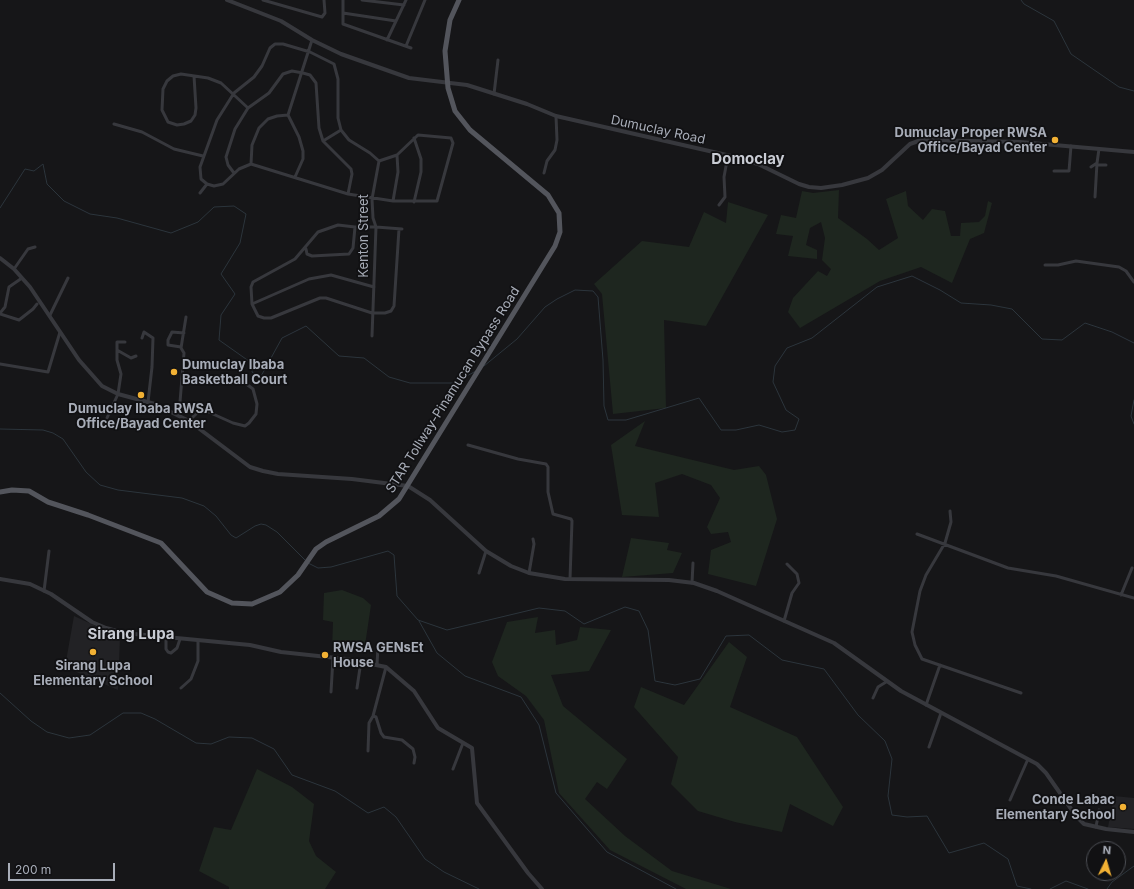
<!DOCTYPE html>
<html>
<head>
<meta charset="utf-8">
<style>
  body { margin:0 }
  #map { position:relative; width:1134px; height:889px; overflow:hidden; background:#161618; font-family:Inter,sans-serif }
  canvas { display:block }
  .north { position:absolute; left:1086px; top:841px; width:40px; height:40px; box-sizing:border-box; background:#111113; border:1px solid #4d4f55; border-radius:50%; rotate:5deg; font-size:11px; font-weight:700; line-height:16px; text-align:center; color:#a8adb8 }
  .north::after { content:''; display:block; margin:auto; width:14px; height:18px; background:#f2b134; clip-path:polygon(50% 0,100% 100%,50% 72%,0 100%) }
  .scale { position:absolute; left:8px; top:863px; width:107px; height:18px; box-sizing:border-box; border:2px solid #a8adb8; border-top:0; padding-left:5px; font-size:12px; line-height:14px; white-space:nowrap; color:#a8adb8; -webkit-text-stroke:3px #111113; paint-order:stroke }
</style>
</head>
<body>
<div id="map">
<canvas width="1134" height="889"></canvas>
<div class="north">N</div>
<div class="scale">200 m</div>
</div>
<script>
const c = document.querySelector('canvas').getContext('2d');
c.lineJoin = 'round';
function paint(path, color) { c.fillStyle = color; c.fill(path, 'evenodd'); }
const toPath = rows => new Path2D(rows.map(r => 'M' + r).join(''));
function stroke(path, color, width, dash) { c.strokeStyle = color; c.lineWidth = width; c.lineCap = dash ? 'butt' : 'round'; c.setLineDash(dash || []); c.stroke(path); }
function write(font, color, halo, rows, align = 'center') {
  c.font = font + ' Inter,sans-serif'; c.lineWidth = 3.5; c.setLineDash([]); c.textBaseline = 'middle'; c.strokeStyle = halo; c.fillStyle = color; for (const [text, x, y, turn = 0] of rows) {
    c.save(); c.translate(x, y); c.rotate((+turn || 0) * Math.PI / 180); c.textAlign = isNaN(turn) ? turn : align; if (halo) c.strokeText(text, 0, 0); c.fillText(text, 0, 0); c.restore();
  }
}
const built = toPath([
  [74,616,120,637,118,690,65,667],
  [1114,796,1134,798,1134,829,1108,827]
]);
const green = toPath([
  [839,190,838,218,867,239,879,250,898,238,886,199,906,191,908,206,923,220,932,209,945,211,951,236,960,236,961,223,979,222,985,216,988,201,992,203,984,233,970,239,952,283,921,267,880,281,800,328,788,312,793,298,818,271,827,276,831,269,822,260,825,238,821,222,810,228,806,245,817,250,817,259,788,256,793,236,776,234,781,215,796,218,802,191,813,193],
  [728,202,768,215,706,326,664,320,666,408,613,414,602,294,594,284,642,241,689,247,704,212,726,223],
  [645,421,635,446,734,470,759,466,766,475,777,519,756,586,708,574,711,550,731,542,728,532,711,534,707,527,720,498,711,485,682,474,655,483,659,517,622,515,611,445],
  [631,538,669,543,667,550,682,553,673,573,622,577],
  [342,590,363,598,371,605,364,652,332,650,333,622,323,620,324,593],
  [538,617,535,633,555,630,556,645,577,640,580,627,611,630,589,671,551,675,563,706,627,759,607,789,597,782,585,799,625,836,672,871,731,889,686,889,610,850,559,793,544,720,526,696,498,676,492,662,507,622],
  [729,642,747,657,730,707,797,737,843,807,833,826,790,804,782,832,735,822,698,811,671,784,678,757,634,707,641,687,684,705],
  [257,769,292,787,314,804,309,841,316,856,336,872,325,889,229,889,229,887,199,871,214,827,231,830]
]);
const stream = toPath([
  [1021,0,1024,4,1054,21,1071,54,1119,87,1134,91],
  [0,208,25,169,34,171,43,164,47,184,64,201,90,214,117,218,171,233,198,222,214,207,234,206,246,214,240,243,221,274,235,294,221,315,219,340,253,364,252,372,260,378,282,338,306,326,339,356,364,358,389,377,410,383,454,383,476,371],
  [484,366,517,339,545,307,557,299,575,290,593,291,598,297,603,360,604,406,608,420,626,420,699,398,721,430,736,430,759,425,782,432,795,430,799,419,786,410,773,382,775,366,787,348,812,338,877,287,912,276,940,290,961,303,991,305,1012,309,1042,339,1062,340,1085,323,1112,332,1134,343],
  [1134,400,1131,416,1134,424],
  [0,429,43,430,53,433,63,439,86,472,100,485,118,490,182,498,204,506,216,516,231,535,236,538,255,526,261,524,266,525,277,532,306,561],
  [308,563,318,568,331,567,388,551,394,555,397,596,418,620,447,630,539,608,565,611,584,624,625,607,639,611,648,630,655,681,675,685,700,679,726,636,749,635,782,660,824,669,858,715,885,741,892,759,888,796,892,815,907,817,927,816,949,853,984,843,1008,859,1017,886,1031,889],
  [419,621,437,653,465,676,521,697,539,725,556,793,607,852,676,889],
  [0,693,31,721,47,732,69,738,90,735,123,713,141,713,155,719,196,743,211,744,229,737,252,738,274,749,292,775,335,791,368,813,384,807,396,817,425,859,444,872,479,889],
  [1050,889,1066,881,1088,889],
  [1107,889,1112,882,1134,866]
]);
const minor = toPath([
  [263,0,322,17,325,13,324,0],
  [343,0,343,24,411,48],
  [362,0,404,5],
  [343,13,396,21],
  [387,40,406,0],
  [275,44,283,44,310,52,334,64,338,79,338,118,341,130,349,140,370,153,379,161,397,155,418,135,451,138,453,143,437,201,393,201,348,194,251,164,239,169,223,184,214,186,207,184,201,179,200,167,217,120,234,93,254,77,262,66,270,48,275,44],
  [406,46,425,0],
  [194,76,196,108,195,115,191,121,184,124,177,125,168,122,162,110,163,89,167,81,173,76,181,74,208,78,221,83,248,108],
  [494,94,498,60],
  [288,115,312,40],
  [288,115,299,137,303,151,303,159,295,177],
  [114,124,142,132,174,149,203,156],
  [414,138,421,159,421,172,414,202],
  [323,141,341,130],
  [251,164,252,145,259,128,268,119,277,116,288,115],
  [1097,165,1106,165],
  [1091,167,1097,163,1099,149],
  [1054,171,1069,171,1071,146],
  [234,173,228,165,226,157,235,129,248,108,269,93,283,74,292,71,303,73,310,75,316,83,319,128,323,141,351,169,352,174,348,194],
  [544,173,547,161,555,150,557,140,556,116],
  [200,193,207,184],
  [1095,197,1097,163],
  [393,201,398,172,397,155],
  [719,205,725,197,724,177,728,155],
  [399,229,394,306,391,311,385,313,372,313,326,298,320,298,271,318,264,318,258,316,252,304,251,287,253,282,295,259,318,232,338,225,355,227,376,227,402,229],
  [306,249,307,254,312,256,349,254,353,248,355,227],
  [1045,265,1058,265,1076,261,1119,267,1126,271,1134,282],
  [14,269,28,249,35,247],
  [252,304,309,279,331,275,374,287],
  [0,313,5,307,9,287,22,278],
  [0,314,19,320,33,309,37,304],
  [50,315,68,278],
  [372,336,376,227,373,218,372,199,379,161],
  [142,338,144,332,153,338,152,367,148,402],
  [181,347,168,345,168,340,172,332,184,333],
  [117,350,131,358,136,356],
  [0,364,48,372,60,332],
  [177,415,180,402,184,353,181,348,186,317],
  [107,418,118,394,121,374,117,360,117,342,125,342],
  [189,421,198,412,204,410,233,423,245,426,249,423,256,414,257,404,253,389,245,383],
  [468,445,518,459,546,464,548,467,548,492,553,514,571,519,572,521,570,579],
  [950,511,951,522,945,543,926,575,920,591,912,632,915,645,922,659,1021,693],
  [917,534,1008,568,1056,576,1134,598],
  [479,573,486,551],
  [529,573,534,544,533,539],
  [692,583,693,563],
  [44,591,49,551],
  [1121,595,1132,568],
  [784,621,792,593,799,583,797,574,787,564],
  [166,637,166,649,168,652,171,653,177,648,180,639],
  [377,665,378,646],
  [181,688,191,679,198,661,198,641],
  [357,688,361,661],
  [331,692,333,658],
  [873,698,878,687,886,682],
  [926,705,940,665],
  [373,716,376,717,381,733,384,737,402,740,413,749,415,757,414,763],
  [929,747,941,713],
  [368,751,369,723,373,716,386,667],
  [453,769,463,743],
  [1010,800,1028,759],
  [1096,827,1099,810]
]);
const tertiary = toPath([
  [227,0,281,21,312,40,341,54,409,78,467,85,527,104,556,116,731,156,758,164,799,184,809,187,821,188,842,185,868,178,882,170,910,144,921,140,1020,142,1134,152],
  [0,258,14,269,30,287,79,360,102,386,118,394,155,404,189,421,250,467,263,471,278,474,352,479,408,486,430,500,486,551,511,566,529,573,565,579,669,580,694,583,717,591,834,643,901,691,1037,764,1046,773,1076,816,1084,824,1106,829,1134,832],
  [0,579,30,584,51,594,92,622,106,628,124,633,250,645,281,652,346,659,386,667,414,691,438,728,472,748,477,803,528,873,542,889]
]);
const primary = toPath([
  [0,492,12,490,29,491,48,502,88,515,161,543,207,592,232,603,252,604,280,592,298,575,316,549,326,542,379,516,399,499,555,246,560,232,559,213,548,195,470,130,455,111,448,88,445,51,450,20,459,0]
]);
const markers = [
  [1055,140,4,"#f2b134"],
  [174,372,4,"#f2b134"],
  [141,395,4,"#f2b134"],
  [93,652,4,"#f2b134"],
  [325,655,4,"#f2b134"],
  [1123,807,4,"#f2b134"]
];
const streetNames = [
  ["Dumuclay Road",658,130,12],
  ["Kenton Street",364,236,-90],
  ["STAR Tollway-Pinamucan Bypass Road",453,390,-58]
];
const poiNames = [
  ["Dumuclay Proper RWSA",1047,133],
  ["Office/Bayad Center",1047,148],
  ["Dumuclay Ibaba",182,365,"left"],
  ["Basketball Court",182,380,"left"],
  ["Dumuclay Ibaba RWSA",141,409,"center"],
  ["Office/Bayad Center",141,424,"center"],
  ["RWSA GENsEt",333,648,"left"],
  ["House",333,663,"left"],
  ["Sirang Lupa",93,666,"center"],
  ["Elementary School",93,681,"center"],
  ["Conde Labac",1115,800],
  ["Elementary School",1115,815]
];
const quarterNames = [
  ["Domoclay",748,159],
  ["Sirang Lupa",131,634]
];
paint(built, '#222225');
paint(green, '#1e261f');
stroke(stream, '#2c353c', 1);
stroke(minor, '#37383d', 3);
stroke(tertiary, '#37383d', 4);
stroke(primary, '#53555c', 5);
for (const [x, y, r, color] of markers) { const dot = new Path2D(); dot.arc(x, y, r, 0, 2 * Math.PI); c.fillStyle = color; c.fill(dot); stroke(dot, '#111113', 1.5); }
write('13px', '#a8adb8', '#111113', streetNames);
write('bold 13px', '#a8adb8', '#111113', poiNames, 'right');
write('bold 15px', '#c9ccd4', '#111113', quarterNames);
</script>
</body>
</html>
